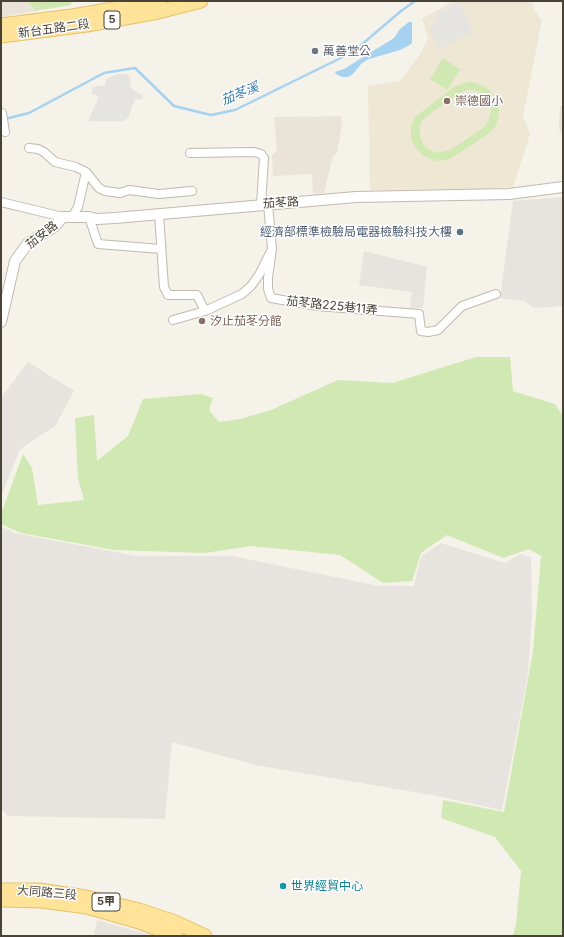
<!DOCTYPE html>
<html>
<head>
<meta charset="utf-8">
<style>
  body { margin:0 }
  #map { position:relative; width:564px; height:937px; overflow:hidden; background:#f5f2e9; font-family:Inter,sans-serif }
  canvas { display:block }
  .frame { position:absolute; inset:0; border:2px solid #494237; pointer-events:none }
</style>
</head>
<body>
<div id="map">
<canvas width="564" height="937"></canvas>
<div class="frame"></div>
</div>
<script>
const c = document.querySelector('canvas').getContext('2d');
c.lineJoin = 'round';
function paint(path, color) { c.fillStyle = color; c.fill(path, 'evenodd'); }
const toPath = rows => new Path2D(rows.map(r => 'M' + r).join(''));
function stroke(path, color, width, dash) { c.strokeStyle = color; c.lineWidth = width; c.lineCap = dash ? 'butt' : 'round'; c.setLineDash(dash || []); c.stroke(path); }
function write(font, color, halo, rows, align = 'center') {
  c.font = font + ' Inter,"Noto Sans TC",sans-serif'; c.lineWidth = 3; c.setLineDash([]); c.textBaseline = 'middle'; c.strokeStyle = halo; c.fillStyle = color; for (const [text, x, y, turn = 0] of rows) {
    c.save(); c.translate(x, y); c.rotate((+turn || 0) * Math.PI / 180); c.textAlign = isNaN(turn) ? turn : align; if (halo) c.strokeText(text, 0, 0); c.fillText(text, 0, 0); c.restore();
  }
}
const residential = toPath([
  [1,1,27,1,35,11,1,17],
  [560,106,563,106,563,141,559,127],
  [341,116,342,125,337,153,333,156,324,193,313,194,312,174,273,176,272,155,277,151,274,117]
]);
const industrial = toPath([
  [563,197,563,306,534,308,524,301,500,298,513,201],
  [364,251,427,267,423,308,410,308,412,292,359,285],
  [28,362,74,391,55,426,20,449,1,496,1,398],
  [1,526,14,533,137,556,232,556,379,586,414,586,421,556,441,543,505,563,520,554,531,557,532,616,528,674,502,810,437,796,256,765,172,742,165,819,8,816,1,809],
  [97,920,154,936,94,936]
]);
const education = toPath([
  [453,1,534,1,533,9,542,20,523,116,530,134,513,187,477,189,370,190,368,86,400,81,421,53,428,38,422,19]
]);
const green = toPath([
  [27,1,72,1,71,5,35,11],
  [443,58,460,69,447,90,430,79],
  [470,82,476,83,486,87,494,95,499,105,499,111,497,122,495,127,487,135,451,158,446,160,435,161,424,156,416,149,411,138,411,127,415,117,454,87,464,83],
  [467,90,473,90,482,94,488,101,491,111,490,116,486,125,482,129,450,150,437,153,428,149,424,146,420,137,420,127,421,122,428,115,458,94],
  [476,357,510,357,513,391,555,404,563,416,563,936,513,936,516,924,521,871,495,837,441,818,443,800,504,812,533,651,541,556,529,549,503,558,447,535,421,553,412,581,383,583,340,555,251,546,205,553,114,550,21,533,1,524,1,514,23,454,32,468,38,505,84,500,78,478,75,418,94,415,97,461,128,436,143,399,201,394,213,398,209,410,219,422,240,419,271,410,338,380,392,383]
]);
const parking = toPath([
  [460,2,473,32,438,50,430,30,437,13],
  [118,74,126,74,130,78,131,86,132,89,143,96,141,100,135,99,128,118,124,121,88,121,99,97,92,94,92,87,105,85,106,79]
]);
const water = toPath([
  [409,22,412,22,412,43,408,46,400,50,369,59,362,63,352,75,347,77,342,77,336,74,335,72,344,69,394,38,400,29]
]);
const stream = toPath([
  [5,119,29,113,104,73,135,68,174,106,211,115,235,110,353,52,401,11,415,1]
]);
const minor = toPath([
  [2,113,5,132],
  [29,148,38,149,44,152,55,162,76,167,86,172,78,207,72,217],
  [190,153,254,152,261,154,264,158,261,205],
  [86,172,99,188,105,191,120,193,129,190,159,194,192,191],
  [1,202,63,217],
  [159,214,164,287,168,295,197,295,205,311],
  [89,217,98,244,161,249],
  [272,249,268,278,268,289,271,298,317,306,419,314,421,331,428,332,438,330,462,306,496,294],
  [173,320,205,311,242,294,251,286,259,275,272,249,268,204]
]);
const tertiary = toPath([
  [1,322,15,261,28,243,54,227,63,217,89,217,97,219,115,218,356,197,509,194,563,187]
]);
const primary = toPath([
  [1,25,72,16,160,1],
  [1,36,87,25,158,12,201,1],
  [1,890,39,890,86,897,139,910,175,922,205,936],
  [1,900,42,901,87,907,139,922,176,936]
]);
const markers = [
  [315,51,4,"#6b7280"],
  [447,101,4,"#8d6e63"],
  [460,232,4,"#5c6f8a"],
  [202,321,4,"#8d6e63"],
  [283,886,4,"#0f9aa8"]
];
const shields = [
  [112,20,16],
  [106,902,28]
];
const shieldNames = [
  ["5",112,20],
  ["5甲",106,902]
];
const streetNames = [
  ["新台五路二段",54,29,-8],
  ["茄苳路",281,203,-4],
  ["茄安路",42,235,-38],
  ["茄苳路225巷11弄",332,306,6],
  ["大同路三段",47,893,5]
];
const worshipNames = [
  ["萬善堂公",323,51]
];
const educationNames = [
  ["崇德國小",455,101],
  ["汐止茄苳分館",210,321]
];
const serviceNames = [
  ["經濟部標準檢驗局電器檢驗科技大樓",452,232]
];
const cultureNames = [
  ["世界經貿中心",291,886]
];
const waterNames = [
  ["茄苳溪",240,94,-22]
];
paint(residential, '#e9e4d7');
paint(industrial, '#e7e3de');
paint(education, '#eee7d3');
paint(green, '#d0e9b2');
paint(parking, '#e6e4e1');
paint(water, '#a6d2f2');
stroke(stream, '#a6d2f2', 2.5);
stroke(minor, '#c1baac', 10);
stroke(tertiary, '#c1baac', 12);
stroke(primary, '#e6c167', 15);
stroke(minor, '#fff', 8);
stroke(tertiary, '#fff', 10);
stroke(primary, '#ffe398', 13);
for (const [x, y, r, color] of markers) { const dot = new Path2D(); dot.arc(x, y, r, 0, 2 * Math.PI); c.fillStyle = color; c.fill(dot); stroke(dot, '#fff', 1.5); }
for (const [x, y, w] of shields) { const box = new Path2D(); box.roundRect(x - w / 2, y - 9, w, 18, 3); c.fillStyle = '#fff'; c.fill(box); stroke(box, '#494237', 1); }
write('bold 11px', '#494237', null, shieldNames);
write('12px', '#494237', '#fff', streetNames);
write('12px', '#5b616d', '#fff', worshipNames, 'left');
write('12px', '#785e54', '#fff', educationNames, 'left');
write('12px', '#4e5e75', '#fff', serviceNames, 'right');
write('12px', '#0d838f', '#fff', cultureNames, 'left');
write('italic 13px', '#2e7bb7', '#fff', waterNames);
</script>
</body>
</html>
